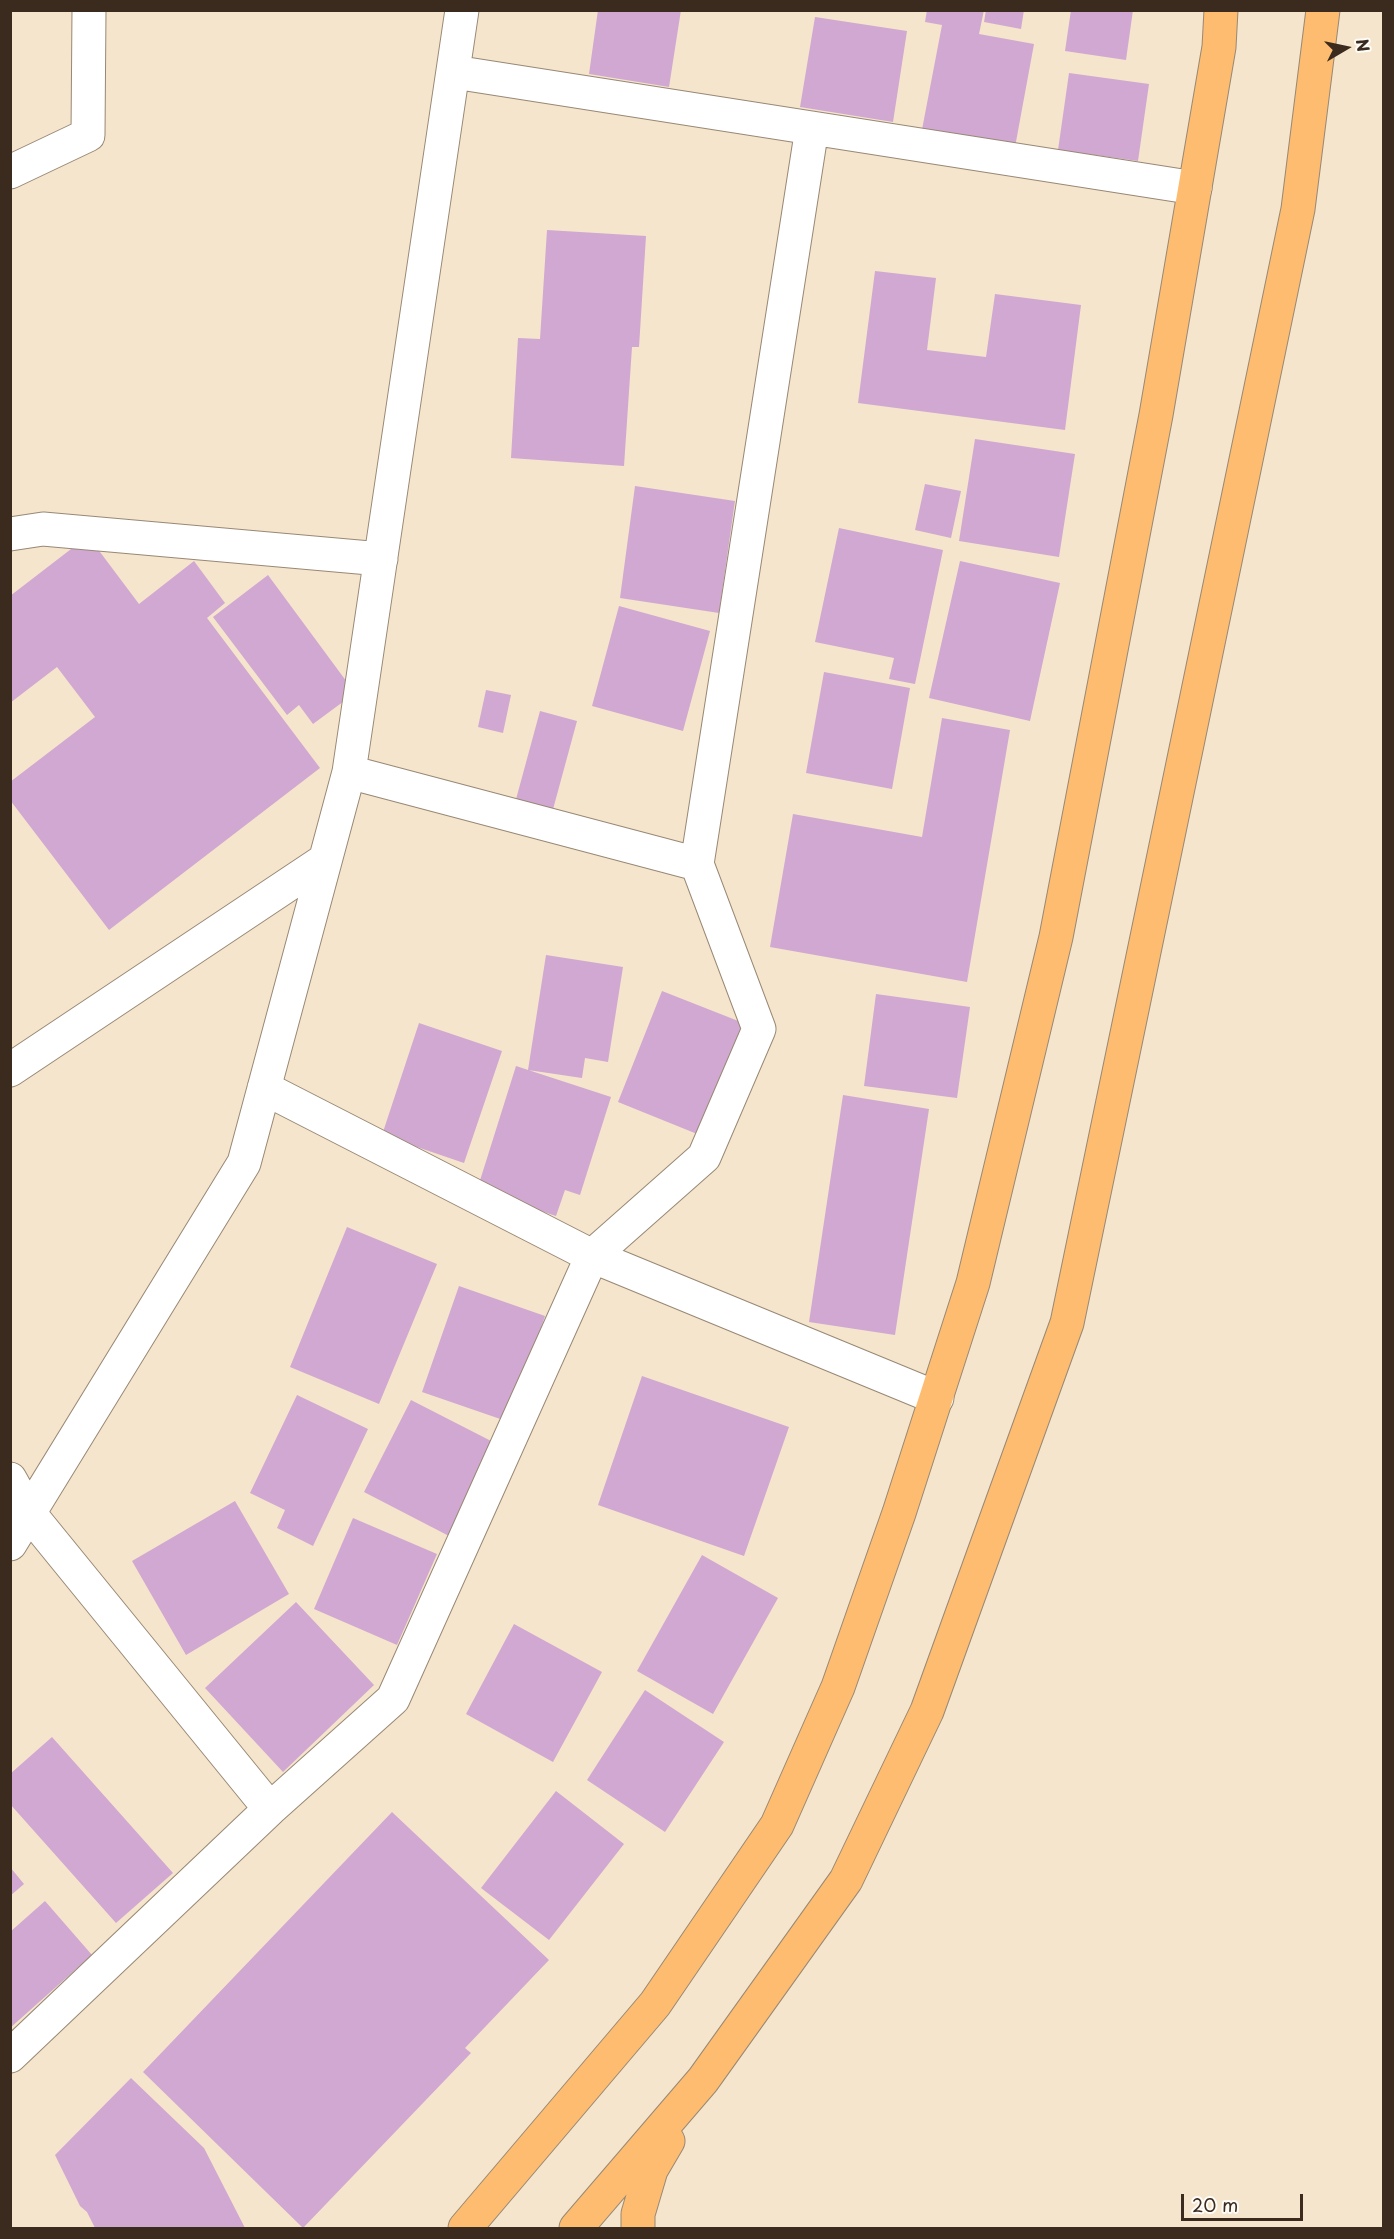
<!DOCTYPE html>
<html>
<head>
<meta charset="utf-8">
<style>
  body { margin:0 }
  #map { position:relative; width:1394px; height:2239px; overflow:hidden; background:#f5e5cc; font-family:"Playpen Sans",sans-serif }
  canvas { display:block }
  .frame { position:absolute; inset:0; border:12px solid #3b2a1e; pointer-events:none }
  .north { position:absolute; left:1316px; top:18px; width:60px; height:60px; -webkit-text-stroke:4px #fdfcf7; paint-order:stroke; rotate:81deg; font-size:16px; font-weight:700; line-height:24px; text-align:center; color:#3b2a1e }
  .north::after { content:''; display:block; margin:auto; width:21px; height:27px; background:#3b2a1e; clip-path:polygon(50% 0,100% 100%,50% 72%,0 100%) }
  .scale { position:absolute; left:1181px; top:2194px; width:122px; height:27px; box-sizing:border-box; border:3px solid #3b2a1e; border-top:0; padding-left:8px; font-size:18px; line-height:21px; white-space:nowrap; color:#3b2a1e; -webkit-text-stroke:4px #fdfcf7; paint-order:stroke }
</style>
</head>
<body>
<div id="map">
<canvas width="1394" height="2239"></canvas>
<div class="frame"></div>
<div class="north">N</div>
<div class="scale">20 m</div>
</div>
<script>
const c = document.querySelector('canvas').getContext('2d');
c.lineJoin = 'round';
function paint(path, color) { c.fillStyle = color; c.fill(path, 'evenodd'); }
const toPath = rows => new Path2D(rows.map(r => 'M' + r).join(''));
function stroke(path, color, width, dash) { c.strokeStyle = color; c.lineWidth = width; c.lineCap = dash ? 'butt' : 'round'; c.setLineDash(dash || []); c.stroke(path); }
const building = toPath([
  [598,10,681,10,669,87,589,74],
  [927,10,984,10,979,34,1034,44,1013,158,920,140,942,25,925,22],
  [986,10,1024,10,1021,29,984,22],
  [1071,10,1133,10,1126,60,1065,51],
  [815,17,907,31,893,122,800,107],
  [1069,73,1149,84,1138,161,1058,150],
  [547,230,646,236,639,347,632,347,624,466,511,458,518,338,540,339],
  [875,271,936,278,927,350,986,357,995,294,1081,305,1065,430,858,403],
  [975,439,1075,454,1059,557,959,541],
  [925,484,961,491,951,538,915,530],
  [635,486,735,501,719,613,620,598],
  [839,528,943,550,915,684,889,679,894,658,815,642],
  [88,536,139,604,194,561,225,603,207,618,320,768,109,930,10,800,10,782,95,717,57,667,10,703,10,596],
  [960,561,1060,583,1030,721,929,698],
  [268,575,355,693,313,724,299,705,287,715,213,617],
  [619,606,710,631,683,731,592,706],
  [824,672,910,688,892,789,806,773],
  [486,690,511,695,503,733,478,727],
  [540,711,577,721,552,813,515,803],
  [942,718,1010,730,967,982,770,947,793,814,922,837],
  [546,955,623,967,608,1062,585,1058,582,1078,528,1070],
  [662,991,751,1026,707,1138,618,1102],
  [876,994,970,1007,957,1098,864,1086],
  [419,1023,502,1051,464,1163,382,1135],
  [516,1066,611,1097,580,1195,565,1190,556,1216,477,1190],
  [843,1095,929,1109,895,1335,809,1322],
  [347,1227,437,1264,379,1404,290,1367],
  [459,1286,545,1316,509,1422,422,1392],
  [642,1376,789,1427,744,1556,598,1505],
  [297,1395,368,1429,313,1546,277,1528,285,1510,250,1493],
  [411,1400,495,1443,449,1536,364,1492],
  [235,1501,289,1594,186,1655,132,1561],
  [353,1518,437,1554,397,1645,314,1609],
  [702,1555,778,1598,713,1714,637,1671],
  [296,1602,374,1685,283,1772,205,1688],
  [514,1624,602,1672,553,1762,466,1714],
  [645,1690,724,1742,665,1832,587,1780],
  [52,1737,173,1873,116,1923,10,1804,10,1774],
  [556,1791,624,1844,549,1940,481,1888],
  [392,1812,549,1960,465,2048,471,2053,303,2228,143,2072],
  [10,1867,24,1884,10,1896],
  [45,1901,92,1955,10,2028,10,1932],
  [131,2078,204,2148,245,2228,95,2228,87,2212,80,2206,55,2155]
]);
const minor = toPath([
  [454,72,1195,188],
  [10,172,88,135,89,10],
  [10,534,43,529,381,559],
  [349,772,697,864],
  [10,1070,325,860],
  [264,1088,592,1256,937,1398],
  [10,1479,29,1513,270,1809],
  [10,1544,244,1163,349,772,462,10],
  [10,2056,270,1809,393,1699,592,1256,704,1157,759,1029,697,864,812,128]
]);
const major = toPath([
  [465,2228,655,2004,777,1825,838,1687,899,1513,973,1283,1056,937,1156,415,1219,47,1221,10],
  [576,2228,703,2080,846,1880,927,1711,1067,1323,1298,209,1323,10],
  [638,2228,638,2214,651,2170,668,2141]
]);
paint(building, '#d0a8d2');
stroke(minor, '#988875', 35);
stroke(major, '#988875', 35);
stroke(minor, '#fff', 33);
stroke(major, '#fdbc6f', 33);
</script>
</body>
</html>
